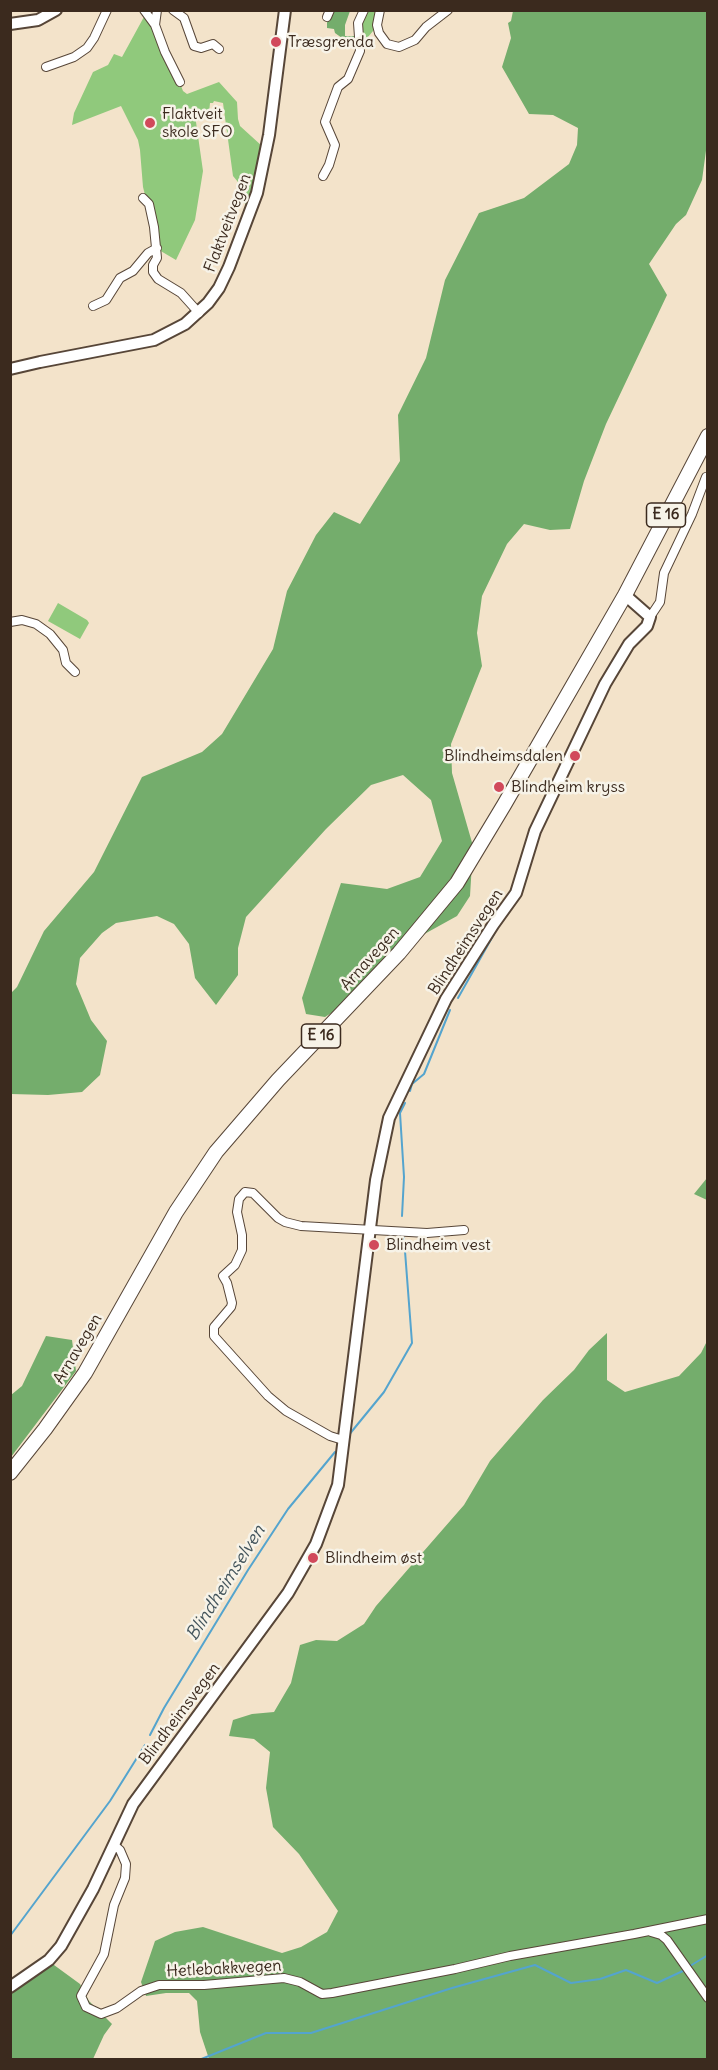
<!DOCTYPE html>
<html>
<head>
<meta charset="utf-8">
<style>
  body { margin:0 }
  #map { position:relative; width:718px; height:2070px; overflow:hidden; background:#f3e3ca; font-family:Delius,sans-serif }
  canvas { display:block }
  .frame { position:absolute; inset:0; border:12px solid #3b2a1e; pointer-events:none }
</style>
</head>
<body>
<div id="map">
<canvas width="718" height="2070"></canvas>
<div class="frame"></div>
</div>
<script>
const c = document.querySelector('canvas').getContext('2d');
c.lineJoin = 'round';
function paint(path, color) { c.fillStyle = color; c.fill(path, 'evenodd'); }
const toPath = rows => new Path2D(rows.map(r => 'M' + r).join(''));
function stroke(path, color, width, dash) { c.strokeStyle = color; c.lineWidth = width; c.lineCap = dash ? 'butt' : 'round'; c.setLineDash(dash || []); c.stroke(path); }
function write(font, color, halo, rows, align = 'center') {
  c.font = font + ' Delius,sans-serif'; c.lineWidth = 5; c.setLineDash([]); c.textBaseline = 'middle'; c.strokeStyle = halo; c.fillStyle = color; for (const [text, x, y, turn = 0] of rows) {
    c.save(); c.translate(x, y); c.rotate((+turn || 0) * Math.PI / 180); c.textAlign = isNaN(turn) ? turn : align; if (halo) c.strokeText(text, 0, 0); c.fillText(text, 0, 0); c.restore();
  }
}
const green = toPath([
  [368,11,377,11,373,31,363,43,361,22],
  [145,15,157,25,183,91,187,94,219,82,237,102,238,119,240,126,262,146,254,182,247,205,243,202,243,188,233,176,223,103,214,101,213,103,210,103,209,113,195,115,203,171,195,220,176,260,159,250,143,187,140,150,138,140,121,106,72,125,74,113,93,72,108,65,114,54,122,57],
  [58,603,87,620,89,623,80,639,48,621]
]);
const forest = toPath([
  [332,11,350,11,345,25,345,36,354,36,355,42,349,43,335,33,334,29,327,28,327,22],
  [513,11,707,11,708,136,702,180,686,215,676,224,649,264,667,295,606,424,584,481,570,529,550,530,524,524,507,544,482,596,477,633,482,666,451,744,452,773,473,846,470,896,457,916,419,937,344,1005,325,1017,306,1014,302,998,341,883,387,889,420,877,442,841,431,800,403,775,371,785,326,829,246,917,238,948,238,975,216,1005,195,978,189,944,174,924,157,916,116,923,102,933,80,958,76,984,91,1020,107,1041,100,1075,82,1092,48,1095,11,1094,11,993,17,987,44,931,94,872,142,777,202,752,222,734,273,649,287,591,316,535,334,512,360,524,400,461,398,415,426,358,445,280,479,213,524,198,569,164,577,145,578,128,553,115,529,114,502,67,511,38,508,23,511,21],
  [707,1178,707,1200,694,1194],
  [607,1333,607,1380,625,1392,679,1376,701,1353,707,1341,707,2059,209,2059,200,2032,197,2001,189,1993,166,1993,146,1996,141,1982,155,1941,175,1932,203,1927,282,1953,301,1947,327,1932,338,1911,299,1854,273,1827,266,1788,270,1752,254,1739,229,1736,233,1720,252,1714,274,1712,291,1683,300,1645,316,1640,337,1641,364,1624,376,1606,464,1505,490,1461,543,1400,574,1370,589,1350],
  [46,1336,72,1340,76,1371,11,1457,11,1395,22,1386],
  [54,1965,80,1984,89,2001,112,2024,104,2035,93,2059,11,2059,10,1980,20,1977,36,1966]
]);
const stream = toPath([
  [458,998,494,934],
  [410,1091,412,1084,424,1074,450,1010],
  [402,1216,404,1177,400,1113,405,1103],
  [348,1436,384,1392,412,1343,404,1238],
  [150,1735,164,1708,248,1570,288,1509,335,1452],
  [10,1936,110,1801,145,1745],
  [690,1966,708,1955],
  [199,2060,266,2033,311,2033,452,1988,535,1965,571,1983,600,1979,626,1970,657,1983,685,1970]
]);
const street = toPath([
  [144,10,155,25],
  [157,10,155,25,165,52,180,82],
  [173,10,184,18,194,46,201,48,213,44,219,49],
  [380,10,377,25,379,33,387,44,399,47,415,40,426,27,448,10],
  [327,17,330,10],
  [46,67,74,57,87,48,94,38,107,10],
  [323,176,329,165,335,145,325,122,338,87,348,79,360,51,358,23,364,10],
  [143,198,149,204,154,227,157,258,153,265,153,272,158,279,181,293,199,313],
  [93,306,106,300,120,278,133,271,148,253,157,248],
  [650,617,660,602,664,573,692,514,706,477],
  [10,622,22,620,36,624,50,634,63,650,66,663,75,672],
  [343,1440,330,1436,286,1411,268,1396,214,1336,214,1327,231,1307,232,1303,227,1283,223,1276,235,1265,242,1250,242,1235,237,1212,239,1199,245,1192,253,1193,278,1218,285,1222,301,1226,427,1233,464,1230],
  [114,1845,120,1850,126,1864,125,1878,114,1905,104,1954,81,1996,86,2007,101,2014,117,2008,141,1991,159,1985,204,1985,284,1978,300,1982,322,1994,332,1993,455,1969,510,1956,634,1934,708,1919],
  [651,1932,661,1935,667,1940,708,1998]
]);
const secondary = toPath([
  [10,24,38,20,56,10],
  [10,369,40,362,154,340,185,324,208,303,219,288,229,267,257,193,269,135,285,10],
  [10,1987,49,1960,61,1946,93,1889,133,1804,288,1593,316,1544,338,1485,376,1180,389,1118,446,999,493,925,516,893,535,831,605,684,629,644,647,626,650,617,625,595]
]);
const highway = toPath([
  [10,1473,45,1429,85,1373,176,1212,216,1152,278,1080,399,953,457,883,504,805,625,595,708,436]
]);
const markers = [
  [276,42,6,"#d1495b"],
  [150,123,6,"#d1495b"],
  [575,756,6,"#d1495b"],
  [499,787,6,"#d1495b"],
  [374,1245,6,"#d1495b"],
  [313,1558,6,"#d1495b"]
];
const shields = [
  [666,515,39],
  [321,1036,39]
];
const shieldNames = [
  ["E 16",666,515],
  ["E 16",321,1036]
];
const poiNames = [
  ["Træsgrenda",288,42],
  ["Flaktveit",162,114],
  ["skole SFO",162,132],
  ["Blindheimsdalen",563,756,"right"],
  ["Blindheim kryss",511,787],
  ["Blindheim vest",386,1245],
  ["Blindheim øst",325,1558]
];
const streetNames = [
  ["Flaktveitvegen",228,223,-69],
  ["Blindheimsvegen",466,942,-57],
  ["Arnavegen",370,959,-48],
  ["Arnavegen",78,1349,-59],
  ["Blindheimsvegen",180,1714,-53],
  ["Hetlebakkvegen",224,1969,-3]
];
const waterNames = [
  ["Blindheimselven",226,1583,-58]
];
paint(green, '#90c97c');
paint(forest, '#74ad6c');
stroke(stream, '#54a4ce', 2);
stroke(street, '#574638', 10);
stroke(secondary, '#574638', 14);
stroke(highway, '#574638', 16);
stroke(street, '#fff', 8);
stroke(secondary, '#fff', 10);
stroke(highway, '#fff', 14);
for (const [x, y, r, color] of markers) { const dot = new Path2D(); dot.arc(x, y, r, 0, 2 * Math.PI); c.fillStyle = color; c.fill(dot); stroke(dot, '#f7f3e8', 2); }
for (const [x, y, w] of shields) { const box = new Path2D(); box.roundRect(x - w / 2, y - 12, w, 24, 4.5); c.fillStyle = '#f7f3e8'; c.fill(box); stroke(box, '#3b2a1e', 1.5); }
write('bold 15px', '#3b2a1e', null, shieldNames);
write('16px', '#3b2a1e', '#f7f3e8', poiNames, 'left');
write('16px', '#3b2a1e', '#f7f3e8', streetNames);
write('italic 18px', '#44555c', '#f7f3e8', waterNames);
</script>
</body>
</html>
